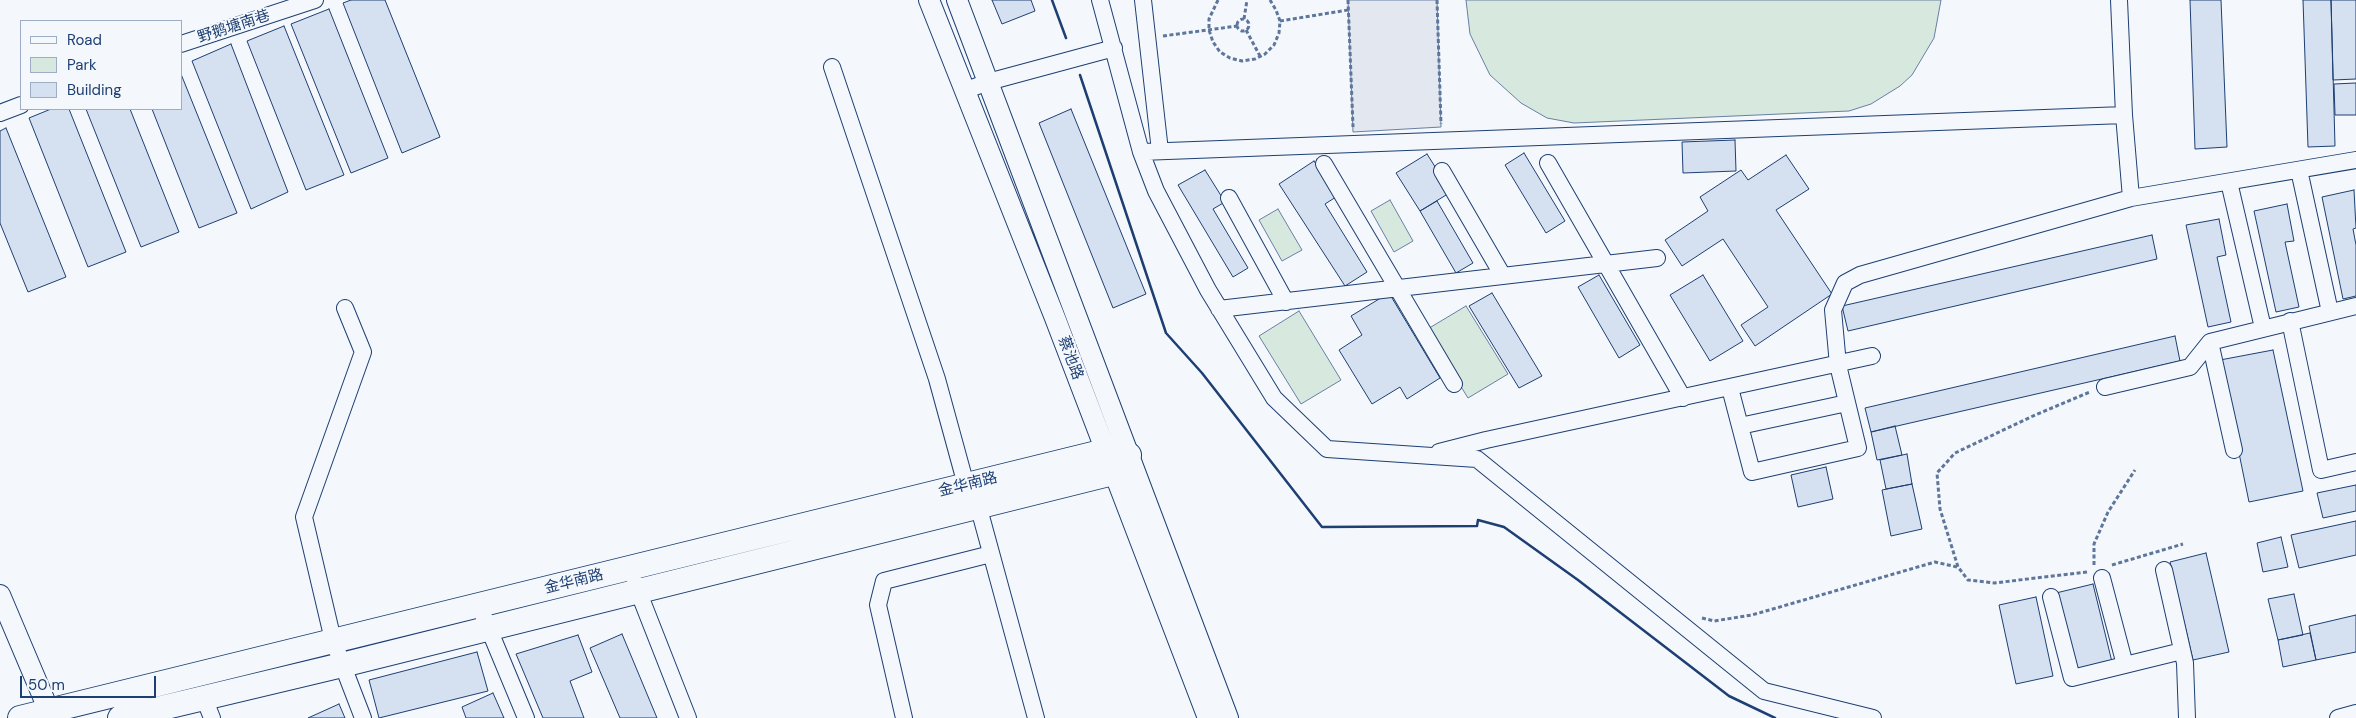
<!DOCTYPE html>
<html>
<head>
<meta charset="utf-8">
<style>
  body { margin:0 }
  #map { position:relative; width:2356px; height:718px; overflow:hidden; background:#f4f7fb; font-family:"DM Sans",sans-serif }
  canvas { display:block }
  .legend { position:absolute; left:20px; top:20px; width:162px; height:90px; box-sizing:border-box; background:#f4f7fb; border:1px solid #9eadc5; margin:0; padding:6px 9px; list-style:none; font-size:15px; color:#1d3f73 }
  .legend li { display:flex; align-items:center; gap:10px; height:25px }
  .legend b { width:25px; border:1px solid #9eadc5 }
  .scale { position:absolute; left:20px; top:676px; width:136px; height:22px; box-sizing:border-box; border:2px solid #1d3f73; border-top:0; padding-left:6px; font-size:15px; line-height:18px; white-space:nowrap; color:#1d3f73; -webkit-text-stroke:4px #f4f7fb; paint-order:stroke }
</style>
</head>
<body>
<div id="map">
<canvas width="2356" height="718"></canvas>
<ul class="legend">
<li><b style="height:6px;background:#f4f7fb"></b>Road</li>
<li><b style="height:14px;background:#d7e8df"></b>Park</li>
<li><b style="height:14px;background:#d5e0f0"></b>Building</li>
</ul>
<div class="scale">50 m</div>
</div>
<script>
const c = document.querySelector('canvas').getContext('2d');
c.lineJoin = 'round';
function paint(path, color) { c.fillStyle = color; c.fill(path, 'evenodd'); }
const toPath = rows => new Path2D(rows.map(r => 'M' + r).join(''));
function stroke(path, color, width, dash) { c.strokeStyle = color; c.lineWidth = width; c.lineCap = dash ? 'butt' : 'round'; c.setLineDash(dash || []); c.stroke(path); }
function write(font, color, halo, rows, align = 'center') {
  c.font = font + ' "DM Sans","Noto Sans SC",sans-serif'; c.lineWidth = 4; c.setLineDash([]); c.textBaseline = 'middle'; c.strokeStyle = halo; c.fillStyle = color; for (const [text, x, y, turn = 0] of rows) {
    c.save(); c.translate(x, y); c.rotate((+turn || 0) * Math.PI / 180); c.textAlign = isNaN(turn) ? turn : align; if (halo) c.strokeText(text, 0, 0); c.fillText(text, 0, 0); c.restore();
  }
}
const green = toPath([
  [1466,0,1941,0,1934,38,1912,75,1900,86,1871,104,1849,111,1574,123,1547,118,1521,103,1490,75,1470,34,1466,0],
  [1390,200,1413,241,1394,252,1371,211,1390,200],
  [1278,209,1302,250,1282,261,1259,220,1278,209],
  [1466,306,1508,374,1468,398,1426,330,1466,306],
  [1299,311,1341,380,1301,404,1259,336,1299,311]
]);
const parking = toPath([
  [1348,0,1437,0,1441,127,1353,132,1348,0]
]);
const building = toPath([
  [351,0,385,0,440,137,402,153,343,3,351,0],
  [992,0,1031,0,1035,11,1002,24,992,0],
  [2190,0,2221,0,2227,147,2195,149,2190,0],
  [2303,0,2331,0,2335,146,2308,147,2303,0],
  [2331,0,2356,0,2356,79,2333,80,2331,0],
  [329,9,388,158,351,173,291,24,329,9],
  [284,26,344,175,306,190,247,41,284,26],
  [231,44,288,192,251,209,192,61,231,44],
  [181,74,237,213,199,228,152,109,181,109,181,74],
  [2356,83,2356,115,2335,115,2334,84,2356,83],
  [51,109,69,109,126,252,88,267,29,118,51,109],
  [86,109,130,109,179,232,141,247,86,109],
  [1071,109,1146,294,1113,308,1039,123,1071,109],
  [6,128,66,277,28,292,0,223,0,131,6,128],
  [1735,140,1736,171,1683,173,1682,142,1735,140],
  [1524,153,1565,221,1546,233,1505,165,1524,153],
  [1427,154,1451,192,1420,211,1396,173,1427,154],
  [1786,155,1809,189,1776,210,1832,294,1755,346,1741,325,1768,307,1723,239,1682,266,1665,240,1708,211,1700,197,1741,170,1748,180,1786,155],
  [1314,161,1336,197,1325,204,1367,272,1345,286,1279,184,1314,161],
  [1205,170,1225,202,1213,209,1248,268,1233,277,1178,185,1205,170],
  [2354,190,2356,228,2353,229,2356,245,2356,296,2343,299,2322,197,2354,190],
  [1437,201,1473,263,1456,273,1420,211,1437,201],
  [2287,204,2294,241,2285,242,2299,307,2276,312,2254,211,2287,204],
  [2219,219,2226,255,2217,257,2231,322,2208,327,2186,225,2219,219],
  [2152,235,2157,259,1848,331,1842,306,2152,235],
  [1599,275,1640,345,1619,358,1578,287,1599,275],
  [1703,275,1743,341,1710,361,1670,295,1703,275],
  [1389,293,1440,378,1407,399,1400,387,1372,404,1339,350,1362,335,1351,316,1389,293],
  [1492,293,1542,376,1519,388,1469,306,1492,293],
  [2175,336,2180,361,1871,432,1865,408,2175,336],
  [2273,350,2303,491,2249,502,2220,360,2273,350],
  [1895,426,1902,455,1877,460,1871,432,1895,426],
  [1907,454,1912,484,1886,489,1880,460,1907,454],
  [1826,467,1833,499,1798,507,1791,475,1826,467],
  [1912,484,1922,529,1891,536,1882,490,1912,484],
  [2356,485,2356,511,2323,518,2317,493,2356,485],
  [2356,521,2356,555,2299,568,2291,535,2356,521],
  [2281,537,2288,567,2263,572,2257,543,2281,537],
  [2206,553,2229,652,2193,660,2170,562,2206,553],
  [2093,584,2112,662,2076,671,2056,593,2093,584],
  [2294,594,2303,635,2278,640,2268,599,2294,594],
  [2036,597,2053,676,2016,684,1999,605,2036,597],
  [2356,615,2356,652,2316,660,2309,626,2356,615],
  [2310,633,2316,660,2283,667,2278,640,2310,633],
  [622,634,657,718,620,718,590,648,622,634],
  [578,635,592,672,570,681,584,718,543,718,516,654,578,635],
  [477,652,488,691,379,718,369,680,477,652],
  [493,693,504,718,466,718,462,707,493,693],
  [339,704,345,718,308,718,339,704]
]);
const path = toPath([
  [1218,0,1209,19,1209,30,1213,42,1220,52,1230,58,1242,61,1255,59,1265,54,1274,45,1279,33,1280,21,1276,10,1270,0],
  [1348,0,1353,127],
  [1437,0,1441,124],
  '1237 25a6 6 0 1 1 12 0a6 6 0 1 1-12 0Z',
  [1244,19,1247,0],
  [1280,21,1348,10],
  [1246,30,1260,56],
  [1163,36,1237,26],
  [2094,565,2094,544,2108,512,2135,470],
  [2112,565,2183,544],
  [2087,572,1994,583,1968,580,1958,567,1940,509,1937,473,1955,453,2035,415,2090,392],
  [1702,618,1714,621,1752,615,1935,562,1957,567]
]);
const minor = toPath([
  [1100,0,1141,152,1156,191,1208,290,1274,398,1327,449,1477,459,1764,691,1873,718],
  [1143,0,1160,151],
  [2119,0,2124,115,2131,198],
  [181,44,315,0],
  [832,67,937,379,966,485],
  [964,91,988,82,1114,48],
  [0,113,21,105],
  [1141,152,2124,115],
  [1548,163,1683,398],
  [1324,164,1454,384],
  [2299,170,2330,312],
  [1442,171,1503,276],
  [2229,182,2263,328],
  [1229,198,1286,302],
  [345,308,363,352,304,517,333,640,363,718],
  [1219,309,1657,258],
  [2290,321,2321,470,2356,462],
  [2210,342,2234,450],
  [2105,387,2190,367,2210,342,2356,306],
  [1730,388,1752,472,1858,448,1838,365,1833,310,1845,283,1860,275,2131,198,2356,160],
  [1740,426,1847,403],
  [1439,452,1486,440,1872,356],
  [978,505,1036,718],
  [2164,570,2185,663,2187,718],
  [2102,578,2125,665],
  [635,583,688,718],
  [2051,597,2072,678,2182,651],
  [479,605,526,718],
  [204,698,212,718],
  [904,718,878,605,884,581,991,554],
  [2338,718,2356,713]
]);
const tertiary = toPath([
  [929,0,1055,318,1208,718],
  [957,0,1228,718],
  [0,595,52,718]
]);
const secondary = toPath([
  [20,718,1105,451,1129,455],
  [120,718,342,665,1113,473,1129,455]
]);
const wall = toPath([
  [1052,0,1066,38],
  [1080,75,1166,333,1202,373,1322,527,1477,526,1478,520,1504,527,1578,580,1729,696,1775,718]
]);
const streetNames = [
  ["野鹅塘南巷",234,27,-18],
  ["蔡池路",1070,358,70],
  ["金华南路",968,485,-14],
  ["金华南路",574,582,-14]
];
paint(green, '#d7e8df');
stroke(green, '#687fa3', 1);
paint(parking, '#e3e8f0');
stroke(parking, '#687fa3', 1);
paint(building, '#d5e0f0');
stroke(building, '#1d3f73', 1);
stroke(minor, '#1d3f73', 18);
stroke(tertiary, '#1d3f73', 22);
stroke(secondary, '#1d3f73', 26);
stroke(path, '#5e769c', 3, [4, 2.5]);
stroke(minor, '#f4f7fb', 16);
stroke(tertiary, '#f4f7fb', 20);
stroke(secondary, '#f4f7fb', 24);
stroke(wall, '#1d3f73', 2.5);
write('15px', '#1d3f73', '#f4f7fb', streetNames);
</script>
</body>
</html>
